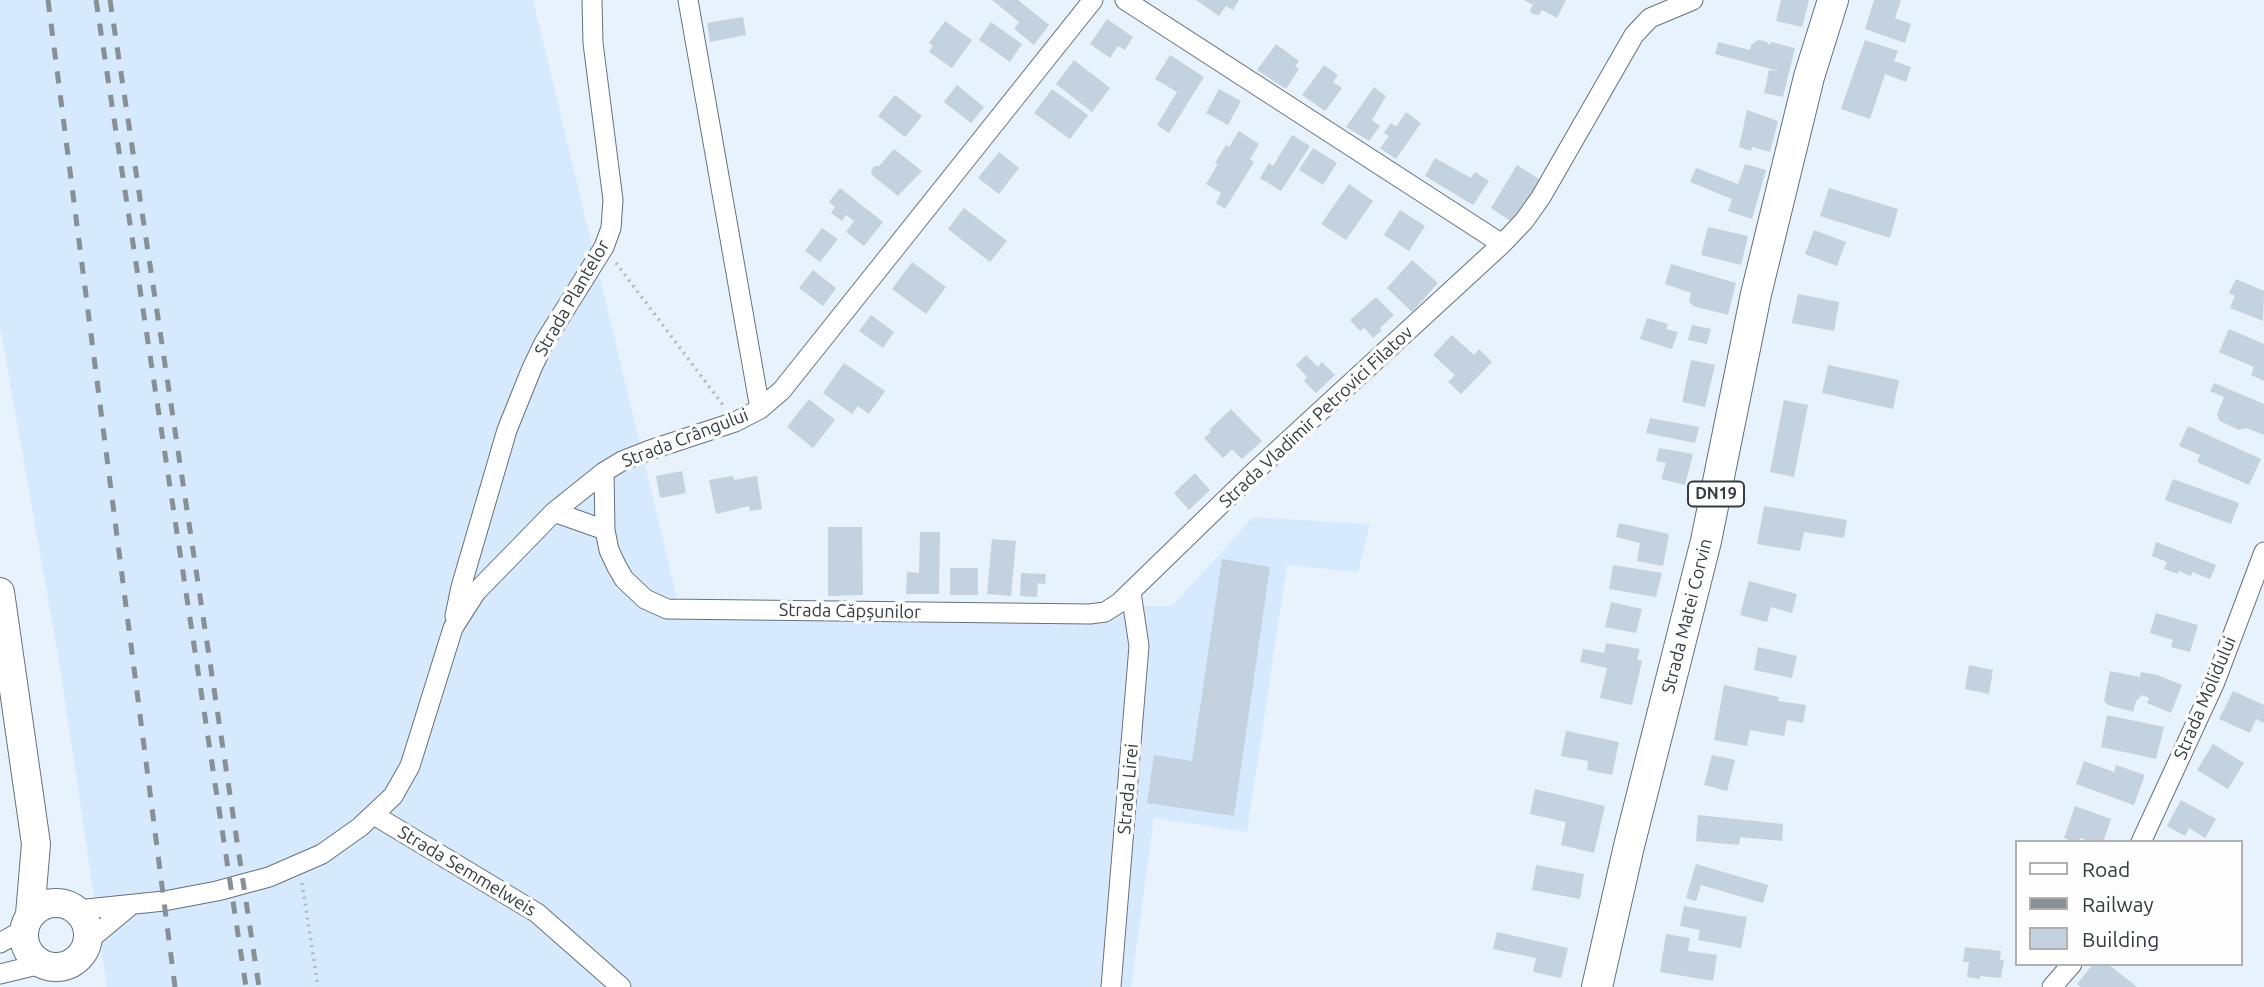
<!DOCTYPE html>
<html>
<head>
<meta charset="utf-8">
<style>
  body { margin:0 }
  #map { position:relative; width:2264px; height:987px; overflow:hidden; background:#e7f2fd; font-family:Ubuntu,sans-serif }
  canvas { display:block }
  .legend { position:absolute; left:2015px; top:840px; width:228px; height:126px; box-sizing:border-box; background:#fefefe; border:2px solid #aeb0b2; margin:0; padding:9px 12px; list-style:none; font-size:21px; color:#353b40 }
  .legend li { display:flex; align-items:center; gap:14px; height:35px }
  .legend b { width:35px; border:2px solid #aeb0b2 }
</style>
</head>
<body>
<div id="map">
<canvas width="2264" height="987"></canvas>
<ul class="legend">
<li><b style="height:9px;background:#fff"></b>Road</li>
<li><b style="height:9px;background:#878f97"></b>Railway</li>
<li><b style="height:19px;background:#c4d1de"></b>Building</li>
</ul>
</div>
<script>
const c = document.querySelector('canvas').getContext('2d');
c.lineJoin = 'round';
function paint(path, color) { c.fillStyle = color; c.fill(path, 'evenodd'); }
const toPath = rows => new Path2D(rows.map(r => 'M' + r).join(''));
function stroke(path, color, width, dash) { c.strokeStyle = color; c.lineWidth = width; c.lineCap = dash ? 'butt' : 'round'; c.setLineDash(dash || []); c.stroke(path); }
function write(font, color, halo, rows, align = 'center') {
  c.font = font + ' Ubuntu,sans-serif'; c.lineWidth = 7; c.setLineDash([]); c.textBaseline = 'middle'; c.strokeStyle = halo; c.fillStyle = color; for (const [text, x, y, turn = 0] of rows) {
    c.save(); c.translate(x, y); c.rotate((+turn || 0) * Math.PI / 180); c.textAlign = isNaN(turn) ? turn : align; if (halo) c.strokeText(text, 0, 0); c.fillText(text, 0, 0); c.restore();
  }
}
const built = toPath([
  [0,0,533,0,678,602,1172,606,1253,517,1370,524,1358,572,1287,565,1247,832,1154,818,1131,987,107,987,61,673,0,326]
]);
const building = toPath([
  [992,0,1018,0,1049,25,1034,45,1014,29,1019,22],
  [1196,0,1239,0,1233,10,1226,6,1219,16],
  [1524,0,1566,0,1557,18,1542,10,1539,15,1532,14,1530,10,1533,5],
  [1781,0,1809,0,1802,27,1776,21],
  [1874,0,1901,0,1895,18,1911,24,1905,43,1865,29],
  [743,17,746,35,710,42,707,23],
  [1107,19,1133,37,1125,50,1118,46,1110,58,1090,44],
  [945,21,972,40,952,68,929,52,933,46,929,43],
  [991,22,1022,44,1010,62,979,40],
  [1758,40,1765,41,1770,45,1771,42,1795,48,1783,97,1764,93,1769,70,1779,71,1715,54,1718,42,1750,50,1751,45],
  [1865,40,1898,51,1894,61,1911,67,1906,82,1885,74,1870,119,1841,109],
  [1276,44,1299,61,1295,66,1299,69,1286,89,1257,70],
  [1170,55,1204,77,1169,133,1157,125,1177,92,1155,79],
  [1074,60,1110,88,1092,112,1056,84],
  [1324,65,1338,75,1333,82,1342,88,1325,111,1302,95],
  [957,85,984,107,971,123,944,102],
  [1374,87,1386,96,1372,120,1380,126,1369,141,1346,127],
  [1052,89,1088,115,1070,139,1034,113],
  [1219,89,1241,101,1228,125,1206,113],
  [895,95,922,116,905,137,878,116],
  [1747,110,1778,121,1770,152,1752,147,1751,151,1739,147],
  [1406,112,1421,123,1396,159,1380,148,1389,136,1384,133,1391,123,1396,127],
  [1239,131,1259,144,1250,159,1254,162,1225,209,1216,203,1221,193,1206,184,1218,164,1215,163,1226,145,1229,147],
  [1292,135,1310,146,1281,191,1260,178,1269,163,1273,166],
  [1313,148,1337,163,1323,185,1299,170],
  [894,149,922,171,898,196,872,175,871,172,874,166,879,166],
  [999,152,1019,168,999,194,978,178],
  [1435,158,1471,178,1475,172,1489,181,1473,205,1425,176],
  [1745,164,1766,170,1752,219,1728,211,1732,199,1690,182,1696,168,1738,184],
  [1517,165,1542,181,1515,224,1491,208],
  [1349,184,1373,201,1346,240,1321,224],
  [840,188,883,222,864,246,846,232,854,221,846,215,842,221,831,213,835,207,829,202],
  [1829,188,1898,209,1890,238,1820,216],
  [964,208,1007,241,990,262,948,229],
  [1400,210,1425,226,1409,251,1384,235],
  [1708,227,1748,236,1741,265,1701,255],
  [822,228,838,239,820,262,805,251],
  [1814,230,1846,242,1837,266,1805,254],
  [1412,260,1438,283,1412,312,1387,288],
  [912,262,946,287,926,314,892,289],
  [1671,264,1736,283,1728,315,1693,306,1689,301,1691,293,1665,284],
  [813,270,836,288,823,306,799,288],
  [2236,279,2264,291,2263,321,2230,308,2235,296,2229,293],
  [1798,294,1839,302,1834,331,1792,323],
  [1376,297,1394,315,1380,328,1382,330,1373,338,1364,328,1360,331,1350,320],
  [871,315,894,332,883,348,859,331],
  [1647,318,1668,324,1666,329,1678,332,1672,349,1640,339],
  [1692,325,1711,329,1707,344,1688,340],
  [2229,329,2264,344,2264,381,2251,375,2254,367,2219,352],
  [1452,335,1474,355,1479,349,1492,362,1461,394,1448,382,1455,375,1433,355],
  [1306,355,1318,367,1322,362,1335,375,1316,393,1304,381,1307,377,1296,365],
  [1691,360,1715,365,1705,407,1682,402],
  [844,363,885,391,869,414,858,406,852,414,823,393],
  [1828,365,1899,380,1893,409,1822,393],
  [2214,383,2264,404,2264,435,2246,428,2239,430,2220,421,2217,415,2224,397,2210,391],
  [809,399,835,420,813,448,787,427],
  [1784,400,1808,405,1794,477,1770,472],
  [1231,409,1262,441,1242,459,1232,449,1223,458,1204,438,1211,432,1209,430],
  [1650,418,1699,427,1695,443,1646,433],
  [2188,426,2261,459,2249,485,2197,462,2200,455,2179,446],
  [1659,448,1693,454,1685,485,1661,479,1666,463,1656,461],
  [682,471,686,493,660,498,656,476],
  [1195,473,1210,490,1189,510,1174,493],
  [733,476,734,480,757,476,762,509,750,511,749,506,716,514,709,480],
  [2173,479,2239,503,2231,524,2165,500],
  [1764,506,1847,520,1844,538,1804,532,1800,551,1757,544],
  [1619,523,1669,534,1663,566,1637,561,1640,543,1616,537],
  [828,527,862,527,863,595,828,596],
  [920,532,940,532,939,594,906,594,907,572,919,573],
  [992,539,1016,541,1011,596,987,594],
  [2156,542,2216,565,2210,579,2192,572,2191,576,2179,571,2178,574,2164,569,2167,562,2152,556],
  [1222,559,1270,567,1234,816,1147,803,1154,755,1192,761],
  [1613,565,1662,573,1656,597,1609,589],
  [950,568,978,568,978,595,950,595],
  [1021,573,1046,574,1045,584,1038,583,1037,597,1020,596],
  [1749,581,1797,594,1792,613,1771,607,1767,622,1740,615],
  [1611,602,1642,609,1636,633,1605,627],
  [2156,613,2198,625,2190,652,2171,647,2173,640,2150,633],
  [1606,643,1640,649,1637,660,1642,661,1632,705,1600,698,1607,668,1580,662,1583,649,1604,653],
  [1758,647,1797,656,1792,678,1754,670],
  [1969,665,1993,670,1989,694,1965,689],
  [2110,671,2140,677,2141,672,2157,675,2182,685,2171,713,2147,703,2149,698,2142,695,2136,701,2133,712,2108,705,2104,701],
  [1724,685,1779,697,1778,701,1806,705,1803,723,1787,720,1784,736,1750,730,1747,746,1714,740],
  [2233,691,2264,705,2264,723,2256,719,2250,733,2219,719],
  [2107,715,2164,727,2156,759,2101,747],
  [1566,731,1619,742,1612,775,1587,770,1588,761,1561,756],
  [2213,744,2244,763,2228,789,2197,770],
  [1712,755,1735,760,1727,791,1704,785],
  [2084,761,2114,772,2116,765,2145,775,2134,805,2076,784],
  [1535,789,1605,806,1594,853,1561,845,1566,822,1530,814],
  [2181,800,2216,819,2205,838,2189,828,2185,836,2167,826],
  [2075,806,2111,819,2103,842,2091,842,2080,838,2079,842,2075,842,2064,838],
  [1698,815,1783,824,1782,841,1740,837,1739,845,1696,841],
  [1696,864,1768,885,1763,903,1701,885,1696,901,1686,898],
  [1536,865,1584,874,1580,899,1532,890],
  [1684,906,1747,917,1741,948,1698,940,1700,930,1680,926],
  [1497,932,1568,948,1561,978,1533,972,1536,958,1493,949],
  [1666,934,1690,938,1688,951,1717,955,1713,981,1660,972],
  [1965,947,2001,951,2000,960,2004,960,2001,978,1980,976,1980,979,1967,977,1969,962,1963,962],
  [2093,964,2108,964,2137,987,2081,987,2077,984]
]);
const path = toPath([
  [616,263,723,405],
  [302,883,318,987]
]);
const street = toPath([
  [688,0,760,409],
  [1125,0,1502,244],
  [604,472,605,530,609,550,617,567,624,579,645,599,667,609,1090,614,1105,612,1119,603,1253,473,1502,244,1524,221,1541,197,1634,35,1650,18,1693,0],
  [554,512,605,530],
  [455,616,461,587,507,430,532,368,544,343,604,247,611,228,613,200,593,43,592,0],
  [374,815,537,913,621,987],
  [2141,842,2215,682,2264,552],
  [77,910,164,901,217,891,269,877,322,854,360,827,393,796,410,766,453,628,476,592,554,512,604,472,622,461,650,450,735,422,760,409,782,390,1093,0],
  [88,941,130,906],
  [0,943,23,930],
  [0,974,41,964],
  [1111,987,1139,646,1131,592],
  [2052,987,2072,964]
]);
const secondary = toPath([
  [0,592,36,844,30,914],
  '24 935a32 32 0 1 1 64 0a32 32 0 1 1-64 0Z'
]);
const primary = toPath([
  [1597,987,1629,846,1706,541,1756,294,1809,77,1833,0]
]);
const rail = toPath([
  [48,0,175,987],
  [96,0,246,987],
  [110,0,259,987]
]);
const shields = [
  [1716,494,56]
];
const shieldNames = [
  ["DN19",1716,494]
];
const streetNames = [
  ["Strada Plantelor",572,298,-60],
  ["Strada Vladimir Petrovici Filatov",1316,417,-43],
  ["Strada Crângului",685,438,-21],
  ["Strada Căpșunilor",850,611,1],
  ["Strada Matei Corvin",1687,616,-76],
  ["Strada Molidului",2205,698,-67],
  ["Strada Lirei",1128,789,-85],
  ["Strada Semmelweis",467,871,31]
];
paint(built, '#d7eafd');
paint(building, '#c4d1de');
stroke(street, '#65717c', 21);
stroke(secondary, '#65717c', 30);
stroke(primary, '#65717c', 32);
stroke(path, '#afb9c2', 3.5, [2, 5]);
stroke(street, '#fff', 19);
stroke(secondary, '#fff', 28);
stroke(primary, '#fff', 30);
stroke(rail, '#878f97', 5, [12, 12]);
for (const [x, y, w] of shields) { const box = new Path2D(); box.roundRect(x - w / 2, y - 12.5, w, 25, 5); c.fillStyle = '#fefefe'; c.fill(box); stroke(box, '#353b40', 2); }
write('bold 16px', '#353b40', null, shieldNames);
write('18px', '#353b40', '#fefefe', streetNames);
</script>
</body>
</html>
